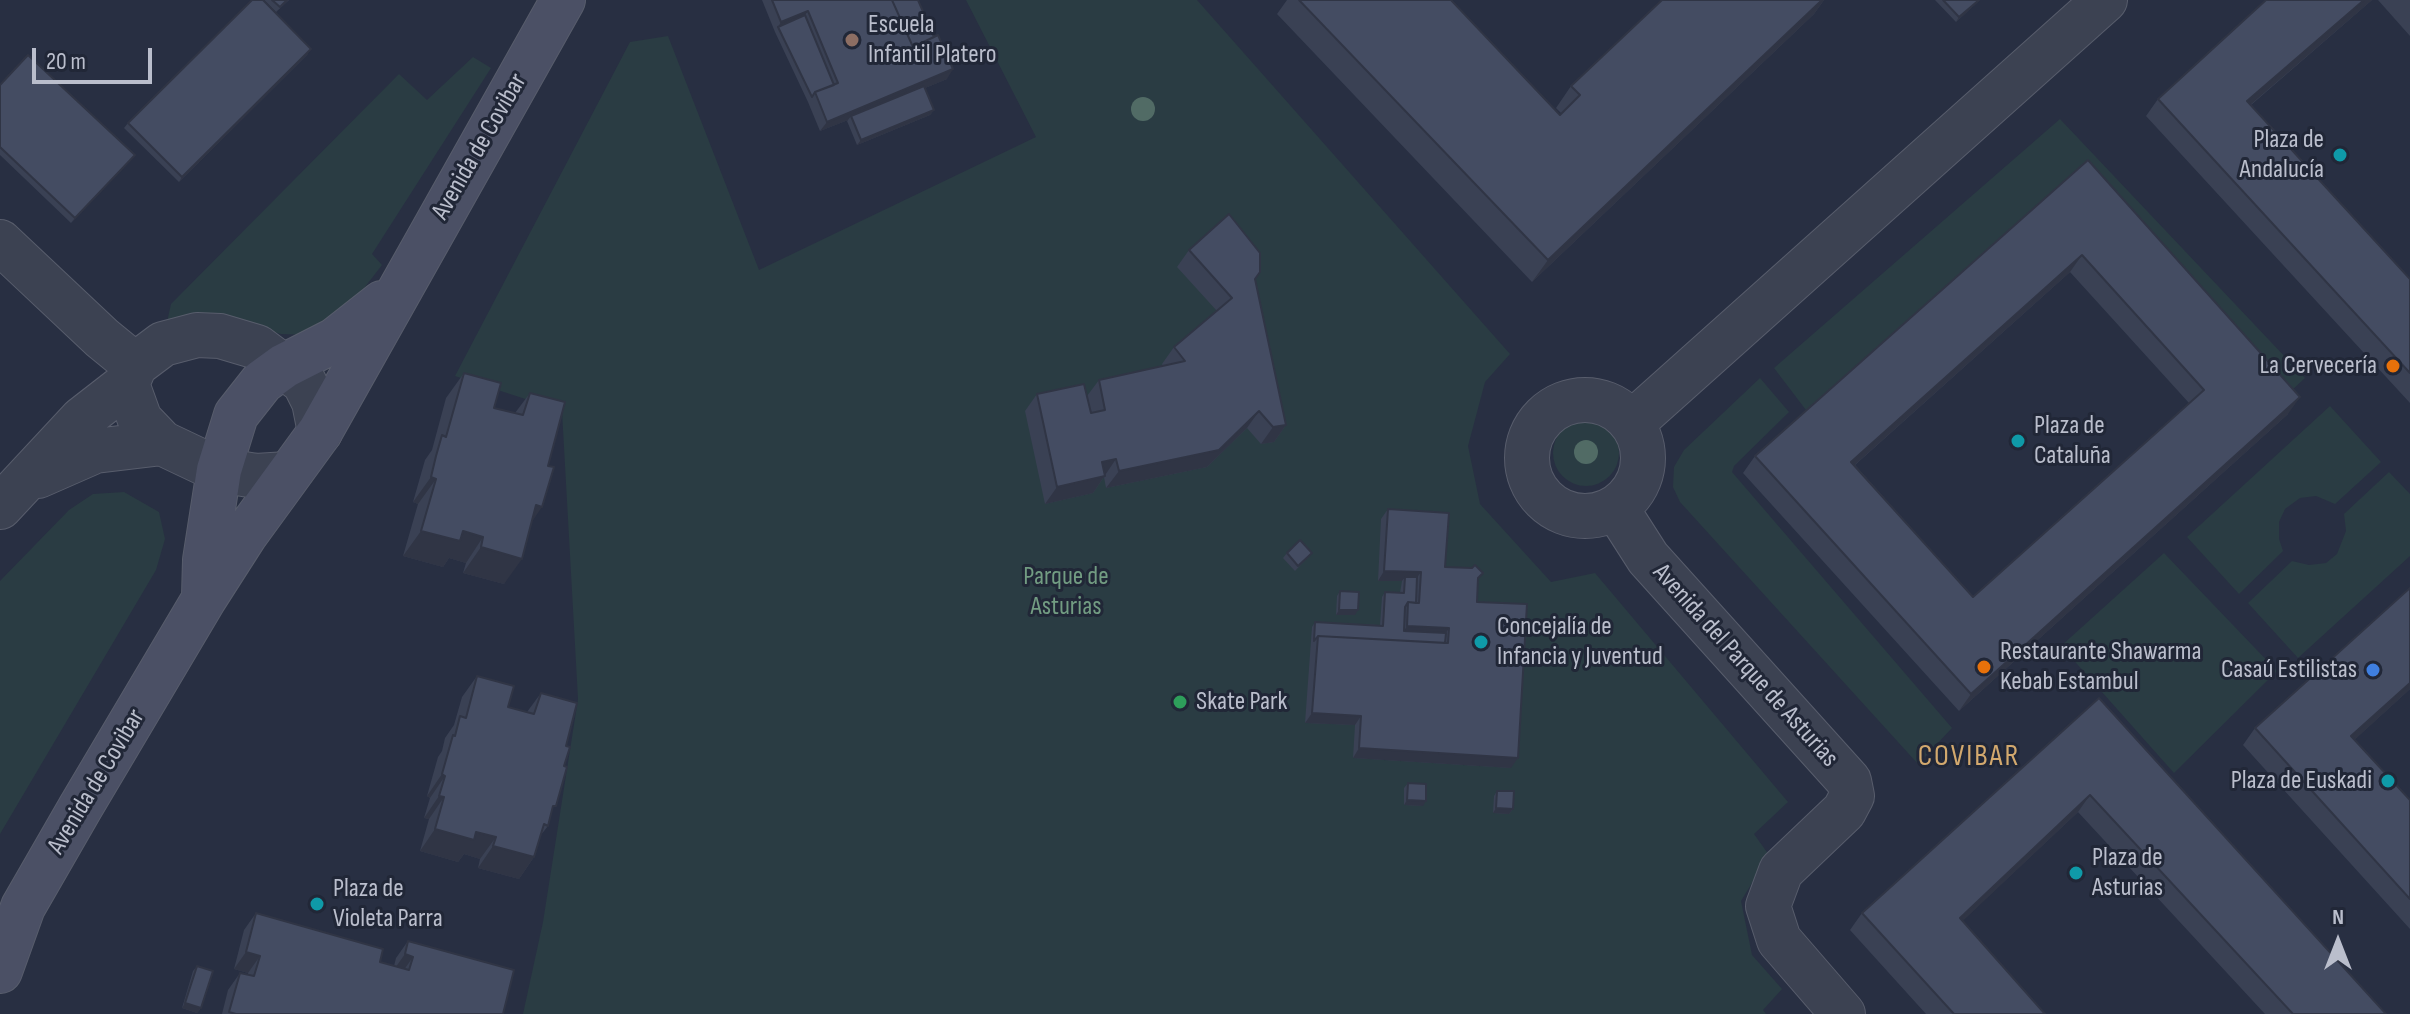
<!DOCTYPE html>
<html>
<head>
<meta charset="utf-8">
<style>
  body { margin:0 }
  #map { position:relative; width:2410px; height:1014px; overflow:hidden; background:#282f42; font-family:"Sofia Sans Condensed",sans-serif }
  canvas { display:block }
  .north { position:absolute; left:2298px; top:902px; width:80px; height:80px; -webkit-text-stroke:6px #212737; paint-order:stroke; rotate:0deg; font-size:22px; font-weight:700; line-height:32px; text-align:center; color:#babecc }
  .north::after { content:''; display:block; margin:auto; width:28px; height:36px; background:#babecc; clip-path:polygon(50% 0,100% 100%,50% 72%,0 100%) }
  .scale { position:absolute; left:32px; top:48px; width:120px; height:36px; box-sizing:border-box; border:4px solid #babecc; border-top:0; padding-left:10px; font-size:24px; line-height:28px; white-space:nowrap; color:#babecc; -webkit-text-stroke:6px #212737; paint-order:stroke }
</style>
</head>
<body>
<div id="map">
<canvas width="2410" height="1014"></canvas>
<div class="north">N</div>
<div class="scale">20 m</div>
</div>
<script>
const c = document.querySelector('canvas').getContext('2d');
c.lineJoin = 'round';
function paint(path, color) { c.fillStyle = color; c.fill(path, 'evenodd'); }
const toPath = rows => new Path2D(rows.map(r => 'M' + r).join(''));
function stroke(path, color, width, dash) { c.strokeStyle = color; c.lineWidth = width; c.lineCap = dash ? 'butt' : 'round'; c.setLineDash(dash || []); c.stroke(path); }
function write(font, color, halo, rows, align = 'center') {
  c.font = font + ' "Sofia Sans Condensed",sans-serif'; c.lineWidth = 6; c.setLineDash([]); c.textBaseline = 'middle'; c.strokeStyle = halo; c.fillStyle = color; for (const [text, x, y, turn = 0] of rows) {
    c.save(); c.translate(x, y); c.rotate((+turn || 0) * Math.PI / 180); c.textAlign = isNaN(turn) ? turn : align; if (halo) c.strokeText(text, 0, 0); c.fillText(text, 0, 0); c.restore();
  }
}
const green = toPath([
  [966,0,1197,0,1510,354,1485,382,1468,446,1480,504,1551,582,1595,573,1788,802,1754,834,1769,855,1741,901,1752,955,1782,989,1763,1010,1766,1014,523,1014,543,922,578,699,562,411,455,376,630,42,668,36,759,270,1036,137],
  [473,57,491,68,372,254,382,265,344,314,309,335,281,334,253,326,167,322,171,304,399,74,427,100],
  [2060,119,2305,378,2278,403,2076,177,1809,414,1774,368],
  [1760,378,1789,412,1734,466,1732,472,1952,728,1918,764,1680,502,1673,487,1674,467,1684,450],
  [2330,406,2381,462,2335,504,2316,496,2300,498,2285,509,2279,522,2279,539,2283,551,2239,594,2187,537],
  '1553 453a33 33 0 1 1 66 0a33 33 0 1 1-66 0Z',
  [2389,472,2410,494,2410,556,2298,658,2248,603,2292,561,2309,565,2326,563,2337,554,2346,531,2344,514],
  [124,492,159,512,165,539,156,570,0,834,0,581,69,510,93,494],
  [2164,553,2277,671,2174,773,2061,646]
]);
const street = toPath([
  [0,242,102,338,135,365],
  '1527 458a58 58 0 1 1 116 0a58 58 0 1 1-116 0Z',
  [1633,422,2105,0],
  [288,474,256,476,219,470,162,443,140,420,127,384,135,365,163,344,197,335,220,336,257,347,304,382,314,402,320,432],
  [38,476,95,451,162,443],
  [0,507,82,419,127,384],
  [1616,508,1648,558,1849,781,1852,796,1844,811,1781,871,1768,906,1779,940,1843,1014]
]);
const secondary = toPath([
  [204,596,205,560,219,470,236,415,262,382,284,366,335,340,382,303],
  [0,971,23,907,80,808,204,599,245,535,320,432,563,0]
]);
const trees = [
  [1143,109],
  [1586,452]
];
const wall = toPath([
  [264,0,289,0,276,12],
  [762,0,918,0,947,79,925,88,934,110,930,115,857,145,847,121,848,120,820,131,808,102,775,32],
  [1287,0,1451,0,1560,115,1562,114,1556,108,1571,86,1662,0,1824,0,1814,14,1532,282,1277,14],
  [1935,0,1980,0,1956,22],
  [2266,0,2372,0,2251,105,2410,279,2410,403,2146,116,2158,99],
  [2378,0,2410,0,2410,36],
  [308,54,179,182,124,128,128,123],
  [0,85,135,155,71,223,0,155],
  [2088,160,2288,414,1959,711,1743,473,1755,456],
  [2070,272,2189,403,1973,597,1855,465],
  [1189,250,1255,279,1286,425,1274,442,1261,444,1247,428,1207,467,1106,488,1104,477,1093,493,1045,504,1025,411,1037,394,1087,396,1099,380,1163,366,1162,364,1174,347,1217,311,1177,267],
  [464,373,494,408,515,413,530,393,532,522,504,584,463,573,466,563,449,558,443,567,403,556,418,504,413,502,425,460,432,450,446,398],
  [1388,509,1445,567,1478,580,1477,602,1511,768,1353,758,1355,725,1305,723,1312,627,1315,622,1380,625,1382,597,1385,592,1400,593,1402,581,1378,581,1381,519],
  [1287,553,1312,553,1295,571,1283,558],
  [2410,588,2410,689,2354,740,2410,800,2410,929,2243,745,2255,728],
  [1340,591,1355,615,1336,615,1337,596],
  [477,676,508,707,527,712,541,693,566,746,548,826,540,836,534,857,519,879,478,868,480,859,464,854,458,862,420,851,429,819,424,818,430,798,427,796,438,757,442,751,445,738,454,725,462,697],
  [2099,698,2386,1014,2265,1014,2078,812,1962,921,2045,1014,1926,1014,1850,930,1862,913],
  [1408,783,1423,806,1404,805,1404,788],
  [1497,791,1513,809,1509,814,1493,813,1494,796],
  [256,913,380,962,394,966,396,958,408,941,503,1014,222,1014,228,990,240,973,248,974,248,973,234,969,244,930],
  [197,966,201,1008,197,1013,182,1008,193,971]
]);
const shadedWall = toPath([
  [1822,0,1824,0,1814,14,1532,282,1548,260],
  [1979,0,1980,0,1978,2,1956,22,1959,17],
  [2364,0,2372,0,2235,118,2247,101],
  [808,11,801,20,778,27,781,22],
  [311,49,308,54,179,182,182,177],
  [953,69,947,79,852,118,851,116,848,120,820,131,827,122],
  [934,110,930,115,857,145,861,140],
  [135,155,131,160,71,223,75,218],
  [2082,255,2070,272,1839,479,1851,462],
  [2300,397,2288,414,1959,711,1971,694],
  [1259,411,1247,428,1207,467,1106,488,1119,471],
  [1286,425,1274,442,1261,444,1273,427],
  [1116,459,1093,493,1045,504,1057,487,1102,462],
  [431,477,436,479,418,504,413,502],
  [536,505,542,507,525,532],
  [421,531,463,531,483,537,466,563,449,558,443,567,403,556],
  [481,547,522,559,504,584,463,573],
  [1384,571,1421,572,1414,582,1405,577,1402,581,1378,581],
  [1339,610,1358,610,1355,615,1336,615],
  [1407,626,1449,628,1443,638,1401,636],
  [2410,683,2410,689,2339,754,2351,736],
  [1312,713,1361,716,1355,725,1305,723],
  [1359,748,1518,758,1511,768,1353,758],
  [442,774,445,776,430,798,427,796],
  [2090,795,2078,812,1948,935,1960,918],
  [439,796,444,797,429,819,424,818],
  [1407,800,1426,801,1423,806,1404,805],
  [1496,808,1513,809,1509,814,1493,813],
  [435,829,476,832,496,837,480,859,464,854,458,862,420,851],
  [493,846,534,857,519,879,478,868],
  [246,952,260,956,248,973,234,969],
  [405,954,413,957,401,974,393,971],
  [185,1003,201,1008,197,1013,182,1008]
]);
const building = toPath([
  [252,0,263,0,311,49,182,177,128,123,252,0],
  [272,0,287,0,280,7,272,0],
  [772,0,892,0,913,47,938,35,953,69,827,122,815,92,838,83,808,11,781,22,772,0],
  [892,0,918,0,934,37,913,47,892,0],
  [1299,0,1451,0,1560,115,1580,95,1571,86,1662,0,1822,0,1548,260,1299,0],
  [1943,0,1979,0,1959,17,1943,0],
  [2266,0,2364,0,2247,101,2410,279,2410,373,2158,99,2266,0],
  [805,15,834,85,815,92,812,97,778,27,805,15],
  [28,55,135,155,75,218,0,147,0,85,28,55],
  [924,86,934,110,861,140,851,116,924,86],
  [2088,160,2300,397,1971,694,1755,456,2088,160],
  [2082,255,2204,390,1973,597,1851,462,2082,255],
  [1229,214,1260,253,1260,272,1255,279,1286,425,1273,427,1259,411,1219,450,1119,471,1116,459,1102,462,1105,476,1057,487,1037,394,1084,384,1091,413,1105,410,1099,380,1185,361,1174,347,1232,298,1189,250,1229,214],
  [464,373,501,383,494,408,523,415,530,393,565,402,548,466,554,467,542,507,536,505,522,559,481,547,483,537,463,531,460,541,421,531,436,479,431,477,436,456,442,435,446,437,464,373],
  [1388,509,1449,513,1445,567,1472,568,1475,565,1483,573,1478,578,1477,602,1527,604,1518,758,1359,748,1361,716,1312,713,1318,636,1448,643,1449,628,1407,626,1408,602,1419,603,1421,572,1384,571,1388,509],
  [1300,540,1312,553,1298,566,1287,553,1300,540],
  [1405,577,1417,577,1416,603,1408,602,1405,607,1404,631,1446,633,1445,643,1318,636,1314,641,1315,622,1383,626,1385,592,1404,593,1405,577],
  [2410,588,2410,683,2351,736,2410,800,2410,899,2255,728,2410,588],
  [1340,591,1359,592,1358,610,1339,610,1340,591],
  [477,676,514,686,508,707,534,714,541,693,577,703,566,746,570,747,564,766,567,767,556,806,553,806,548,826,544,824,534,857,493,846,496,837,476,832,474,840,435,829,444,797,439,796,445,776,442,774,453,735,455,736,460,716,466,718,477,676],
  [2099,698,2386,1014,2293,1014,2090,795,1960,918,2045,1014,1954,1014,1862,913,2099,698],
  [1408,783,1426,784,1426,801,1407,800,1408,783],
  [1497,791,1514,791,1513,809,1496,808,1497,791],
  [256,913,383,949,380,962,409,970,413,957,405,954,408,941,514,970,503,1014,236,1014,229,1012,240,973,254,976,260,956,246,952,256,913],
  [197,966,213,971,201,1008,185,1003,197,966]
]);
const markers = [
  [852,40,8,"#8d6e63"],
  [2340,155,8,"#0f9aa8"],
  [2393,366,8,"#e8710a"],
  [2018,441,8,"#0f9aa8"],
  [1481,642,8,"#0f9aa8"],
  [1984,667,8,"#e8710a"],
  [2373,670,8,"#3f7fe0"],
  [1180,702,8,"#2e9e5b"],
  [2388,781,8,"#0f9aa8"],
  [2076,873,8,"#0f9aa8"],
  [317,904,8,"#0f9aa8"]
];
const poiNames = [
  ["Escuela",868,25],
  ["Infantil Platero",868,55],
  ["Plaza de",2324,140,"right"],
  ["Andalucía",2324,170,"right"],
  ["La Cervecería",2377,366,"right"],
  ["Plaza de",2034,426],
  ["Cataluña",2034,456],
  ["Concejalía de",1497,627],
  ["Infancia y Juventud",1497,657],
  ["Restaurante Shawarma",2000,652],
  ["Kebab Estambul",2000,682],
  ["Casaú Estilistas",2357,670,"right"],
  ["Skate Park",1196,702],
  ["Plaza de Euskadi",2372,781,"right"],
  ["Plaza de",2092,858],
  ["Asturias",2092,888],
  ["Plaza de",333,889],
  ["Violeta Parra",333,919]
];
const streetNames = [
  ["Avenida de Covibar",480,147,-60],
  ["Avenida del Parque de Asturias",1745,666,48],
  ["Avenida de Covibar",97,782,-59]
];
const parkNames = [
  ["Parque de",1066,577],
  ["Asturias",1066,607]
];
const quarterNames = [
  ["COVIBAR",1969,757]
];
paint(green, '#2a3c43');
stroke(street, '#585d6c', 46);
stroke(secondary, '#585d6c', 46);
stroke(street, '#3c4252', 44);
stroke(secondary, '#4b5065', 44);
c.fillStyle = '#516b65';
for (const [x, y] of trees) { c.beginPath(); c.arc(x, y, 12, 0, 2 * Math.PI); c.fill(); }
paint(wall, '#3a4154');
paint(shadedWall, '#303545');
paint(building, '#444c62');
stroke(building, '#303545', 2);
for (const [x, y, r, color] of markers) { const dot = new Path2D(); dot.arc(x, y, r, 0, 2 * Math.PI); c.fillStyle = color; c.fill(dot); stroke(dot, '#212737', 3); }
write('26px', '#babecc', '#212737', poiNames, 'left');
write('26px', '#babecc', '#212737', streetNames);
write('26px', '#729c82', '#212737', parkNames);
c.letterSpacing = '2px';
write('30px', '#d3a96e', '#212737', quarterNames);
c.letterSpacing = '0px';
</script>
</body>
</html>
